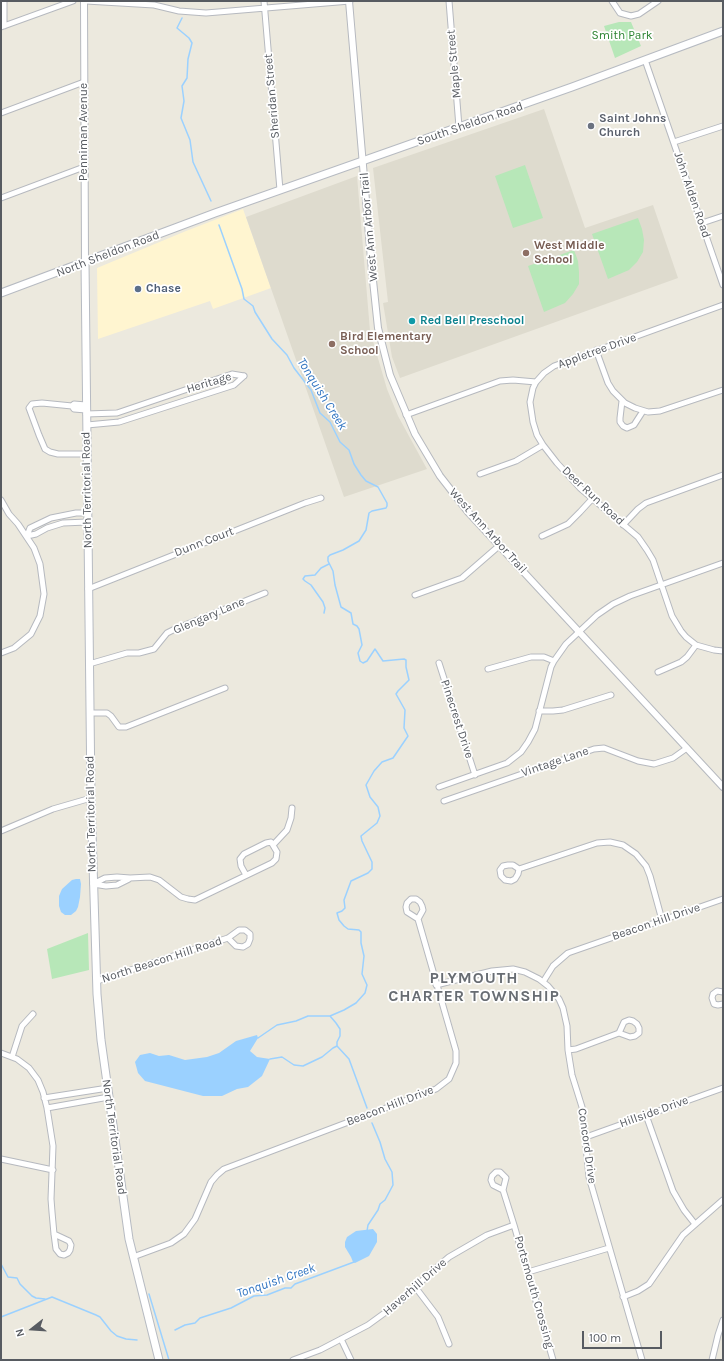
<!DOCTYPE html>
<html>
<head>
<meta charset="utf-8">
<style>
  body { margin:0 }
  #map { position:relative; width:724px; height:1361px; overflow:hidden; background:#ece9de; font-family:Karla,sans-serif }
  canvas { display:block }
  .frame { position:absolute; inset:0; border:2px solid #575b61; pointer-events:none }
  .north { position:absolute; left:12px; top:1309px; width:40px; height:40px; -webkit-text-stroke:3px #fff; paint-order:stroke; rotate:253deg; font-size:11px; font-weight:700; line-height:16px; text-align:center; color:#575b61 }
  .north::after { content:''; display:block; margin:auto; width:14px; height:18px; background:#575b61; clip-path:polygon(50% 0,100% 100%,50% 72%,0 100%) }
  .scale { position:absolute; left:582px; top:1331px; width:80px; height:18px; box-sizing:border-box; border:2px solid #575b61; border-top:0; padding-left:5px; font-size:12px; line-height:14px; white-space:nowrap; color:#575b61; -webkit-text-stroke:3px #fff; paint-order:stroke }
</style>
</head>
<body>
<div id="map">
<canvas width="724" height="1361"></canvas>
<div class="frame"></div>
<div class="north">N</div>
<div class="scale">100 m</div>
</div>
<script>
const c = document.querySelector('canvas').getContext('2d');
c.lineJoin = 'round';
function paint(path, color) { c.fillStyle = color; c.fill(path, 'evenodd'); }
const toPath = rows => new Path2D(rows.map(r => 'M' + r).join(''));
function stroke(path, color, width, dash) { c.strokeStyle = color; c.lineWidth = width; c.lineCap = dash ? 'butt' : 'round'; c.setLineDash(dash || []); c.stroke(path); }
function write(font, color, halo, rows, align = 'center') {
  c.font = font + ' Karla,sans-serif'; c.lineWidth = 3.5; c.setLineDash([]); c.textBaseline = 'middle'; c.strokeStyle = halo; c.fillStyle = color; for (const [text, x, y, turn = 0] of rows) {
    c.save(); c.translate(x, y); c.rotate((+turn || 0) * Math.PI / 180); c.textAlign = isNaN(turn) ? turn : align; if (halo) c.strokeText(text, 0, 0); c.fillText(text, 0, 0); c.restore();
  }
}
const commercial = toPath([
  [243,209,271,288,213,309,210,301,98,339,97,268,186,231]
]);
const education = toPath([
  [544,109,585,228,653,205,678,278,400,378,392,357,383,303,388,302,373,168],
  [357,176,370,331,387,389,398,416,427,469,344,497,246,217]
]);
const green = toPath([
  [619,22,631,22,641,46,615,58,604,26],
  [525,165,543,218,513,228,495,176],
  [638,218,642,229,644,240,643,252,637,262,629,270,608,279,592,234],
  [574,250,578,261,579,272,579,284,573,294,565,303,544,312,528,266],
  [88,933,89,970,52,979,47,949]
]);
const water = toPath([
  [76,879,80,879,81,884,80,897,78,907,76,911,71,915,65,915,61,912,59,906,59,896,62,889,72,880],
  [257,1035,258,1038,250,1051,257,1057,270,1059,262,1076,248,1087,237,1089,222,1096,203,1096,145,1081,138,1073,135,1062,140,1055,150,1053,159,1056,169,1055,185,1060,207,1057,219,1053,236,1041],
  [373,1229,377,1234,377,1242,369,1256,355,1263,353,1262,351,1257,345,1247,345,1242,347,1237,356,1231]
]);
const stream = toPath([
  [182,18,177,28,189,38,192,43,188,59,187,78,182,86,184,101,181,118,190,140,193,162,211,201],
  [219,225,242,289,244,299,253,306,255,312,272,339,287,355,294,368,311,390,320,413,330,422,340,442,349,450,354,464,361,475,366,481,378,487,387,503,387,506,386,508,372,511,369,513,366,530,359,541,343,550,330,555,328,557,328,561,333,571,335,585,341,607,351,613,353,624,357,626,359,629,362,645,358,653,360,661,363,663,367,661,375,649,383,661,404,659,406,660,406,667,409,680,398,691,396,694,405,710,404,728,408,736,393,758,382,762,374,771,366,785,370,797,378,807,380,816,377,823,361,836,362,841,372,862,372,869,368,873,351,881,344,900,345,908,342,911,337,913,339,920,344,926,348,929,359,930,361,932,361,943,364,956,362,974,367,985,365,993,356,1003,344,1010,330,1016,308,1016,296,1021,277,1025,258,1038],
  [324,613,325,608,323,602,311,585,305,581,303,579,305,576,315,575,321,568,329,564],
  [330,1016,336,1023,340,1029,340,1036,337,1042,337,1046,349,1059,367,1108],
  [270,1059,282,1057,294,1065,303,1066,322,1057,333,1048,337,1046],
  [367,1231,368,1225,378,1210,380,1204,385,1200,393,1185,392,1172,385,1159,380,1142,372,1123],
  [1,1264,8,1277,17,1278,20,1284,32,1296,36,1298,45,1299],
  [149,1294,169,1360],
  [1,1317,52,1297,96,1315,100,1317,111,1331,117,1336,126,1339,137,1340],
  [175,1330,185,1325,195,1323,200,1318,231,1308,254,1296,267,1295,285,1288,291,1288,295,1284,354,1262]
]);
const minor = toPath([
  [86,1,154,5,179,11,206,13,350,1],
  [264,1,280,190],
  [449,1,459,127],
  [612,1,620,13,631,16,639,14,658,1],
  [4,26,4,1],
  [1,27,73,1],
  [645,60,723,285],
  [1,113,84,82],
  [674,142,723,126],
  [1,198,84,167],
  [702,223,723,216],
  [723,305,554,366,544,373,536,382,533,388,530,402,533,422,537,435,543,445,557,463,580,488,638,537,647,550,653,560,672,616,681,631,686,637,696,645,714,650,723,651],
  [596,350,608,383,613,391,625,403,635,408,648,412,660,411,723,390],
  [622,401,620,418,620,422,623,426,627,428,634,425,643,411],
  [72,406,74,404,86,405],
  [86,410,74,409,72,406,42,403,32,404,29,408,39,435,45,449,50,452,58,454,87,454],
  [86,414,117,413,232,374,244,376],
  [406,415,500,381,513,380,536,382],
  [87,425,119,422,234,385,244,376],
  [480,474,516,461,543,445],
  [1,500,9,514,18,524,34,548,40,564,44,594,40,616,31,634,14,648,1,653],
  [623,525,638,509,646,503,723,475],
  [27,536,30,528,51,518,76,513,87,513],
  [27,536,36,534,47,528,63,523,87,522],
  [542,536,568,524,580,512,592,499],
  [88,589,305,503,321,498],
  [415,595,462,578,500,545],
  [439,663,475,775],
  [89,664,127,653,139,653,154,649,167,633,175,629,265,593],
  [488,669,531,657,544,657,554,661],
  [658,672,681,662,687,657,696,645],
  [539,711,553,711,563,710,611,695],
  [90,713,107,713,111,716,119,727,126,727,225,688],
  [439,787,507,763,521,752,528,742,535,729,551,667,554,661,566,644,597,615,613,604,630,596,723,563],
  [444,801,594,749,604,748,638,761,654,764,673,758,687,748],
  [1,831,53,809,91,798],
  [273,845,287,830,291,818,292,808],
  [519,869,518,874,515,879,511,881,505,880,501,876,500,870,503,866,508,865,513,865,519,869,597,843,610,842,623,845,636,854,646,866,650,876,662,920],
  [93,884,105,878,117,877,130,878,150,877,159,880,181,897,188,899,195,900,272,863,276,859,277,852,271,842,266,843,244,854,240,859,241,866,246,875],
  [93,884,106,886,117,885,129,879],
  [97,981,228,938,239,930,245,930,250,934,250,939,248,944,243,947,236,946,228,938],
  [543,982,553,966,568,953,723,899],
  [436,985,492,971,513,969,525,972,539,979,548,986,559,999,563,1008,567,1026,568,1050,572,1075,582,1107,589,1177,642,1360],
  [723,992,717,991,713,994,712,998,714,1004,718,1005,723,1004],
  [568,1050,576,1049,619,1033,630,1037,635,1036,639,1033,639,1028,637,1024,633,1021,629,1020,624,1022,619,1033],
  [1,1053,17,1059,29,1068,38,1080,43,1092,47,1108,53,1146,51,1199,52,1212,54,1234,56,1249,60,1254,64,1255,68,1253,70,1250,71,1245,69,1241,54,1234],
  [12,1057,22,1026,33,1014],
  [44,1098,108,1088],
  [47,1108,109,1097],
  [646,1115,673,1191,684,1210,695,1224],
  [586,1137,723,1088],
  [1,1159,53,1170],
  [503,1190,493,1185,491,1180,492,1176,496,1172,500,1172,506,1178,503,1190,514,1225,553,1360],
  [133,1257,171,1243,184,1234,195,1219,211,1182,217,1175,224,1169,436,1089,449,1079,456,1063,456,1051,418,919,423,910,422,906,420,902,416,899,411,899,407,903,406,907,407,912,418,919],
  [528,1272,609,1248],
  [416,1288,438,1317,449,1344],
  [623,1297,638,1291,649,1284,683,1235,723,1200],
  [341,1339,351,1360],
  [293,1360,320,1350,368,1325,401,1301,428,1275,449,1257,487,1235,514,1225],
  [712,1360,718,1335,723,1320]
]);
const tertiary = toPath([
  [84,1,85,262],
  [349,1,372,271,378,328,390,375,415,434,440,476,468,512,723,787]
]);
const secondary = toPath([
  [85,262,91,798,97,994,101,1040,129,1239,159,1360],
  [1,293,215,213,572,87,723,31]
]);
const markers = [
  [591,126,4,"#6b7280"],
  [526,253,4,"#8d6e63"],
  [138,289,4,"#5c6f8a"],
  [412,321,4,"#0f9aa8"],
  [332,344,4,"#8d6e63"]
];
const parkNames = [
  ["Smith Park",622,36]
];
const streetNames = [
  ["Maple Street",454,64,-95],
  ["Sheridan Street",272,96,-95],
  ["South Sheldon Road",470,124,-19],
  ["Penniman Avenue",84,132,-90],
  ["John Alden Road",692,195,71],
  ["West Ann Arbor Trail",369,227,-95],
  ["North Sheldon Road",108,254,-21],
  ["Appletree Drive",597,351,-20],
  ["Heritage",209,383,-17],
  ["North Territorial Road",87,490,-91],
  ["Deer Run Road",593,496,43],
  ["West Ann Arbor Trail",488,531,48],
  ["Dunn Court",204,542,-21],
  ["Glengary Lane",209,616,-23],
  ["Pinecrest Drive",457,719,72],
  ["Vintage Lane",555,762,-19],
  ["North Territorial Road",91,814,-91],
  ["Beacon Hill Drive",656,922,-19],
  ["North Beacon Hill Road",162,960,-18],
  ["Beacon Hill Drive",390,1106,-21],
  ["Hillside Drive",654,1112,-20],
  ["North Territorial Road",114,1137,82],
  ["Concord Drive",587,1146,82],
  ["Haverhill Drive",415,1287,-41],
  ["Portsmouth Crossing",534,1292,74]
];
const worshipNames = [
  ["Saint Johns",599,119],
  ["Church",599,133]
];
const educationNames = [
  ["West Middle",534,246],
  ["School",534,260],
  ["Bird Elementary",340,337],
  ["School",340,351]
];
const serviceNames = [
  ["Chase",146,289]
];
const cultureNames = [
  ["Red Bell Preschool",420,321]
];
const waterNames = [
  ["Tonquish Creek",322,394,58],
  ["Tonquish Creek",276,1281,-19]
];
const districtNames = [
  ["PLYMOUTH",474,978],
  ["CHARTER TOWNSHIP",474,996]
];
paint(commercial, '#fff5d0');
paint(education, '#dedbce');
paint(green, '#b7e7b8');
paint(water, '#9bd1ff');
stroke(stream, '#9bd1ff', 1.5);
stroke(minor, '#b6b9bf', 7);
stroke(tertiary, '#b6b9bf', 8);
stroke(secondary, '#b7bbc2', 9);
stroke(minor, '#fff', 5);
stroke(tertiary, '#fff', 6);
stroke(secondary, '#fff', 7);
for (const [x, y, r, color] of markers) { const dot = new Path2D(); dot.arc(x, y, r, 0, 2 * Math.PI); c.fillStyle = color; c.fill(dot); stroke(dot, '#fff', 1.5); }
write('12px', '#2d8332', '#fff', parkNames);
write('12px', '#575b61', '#fff', streetNames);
write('bold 12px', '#5b616d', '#fff', worshipNames, 'left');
write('bold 12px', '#785e54', '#fff', educationNames, 'left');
write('bold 12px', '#4e5e75', '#fff', serviceNames, 'left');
write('bold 12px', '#0d838f', '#fff', cultureNames, 'left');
write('italic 13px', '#3376c2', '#fff', waterNames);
c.letterSpacing = '1px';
write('bold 16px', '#686d73', '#fff', districtNames);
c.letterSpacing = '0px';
</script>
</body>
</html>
